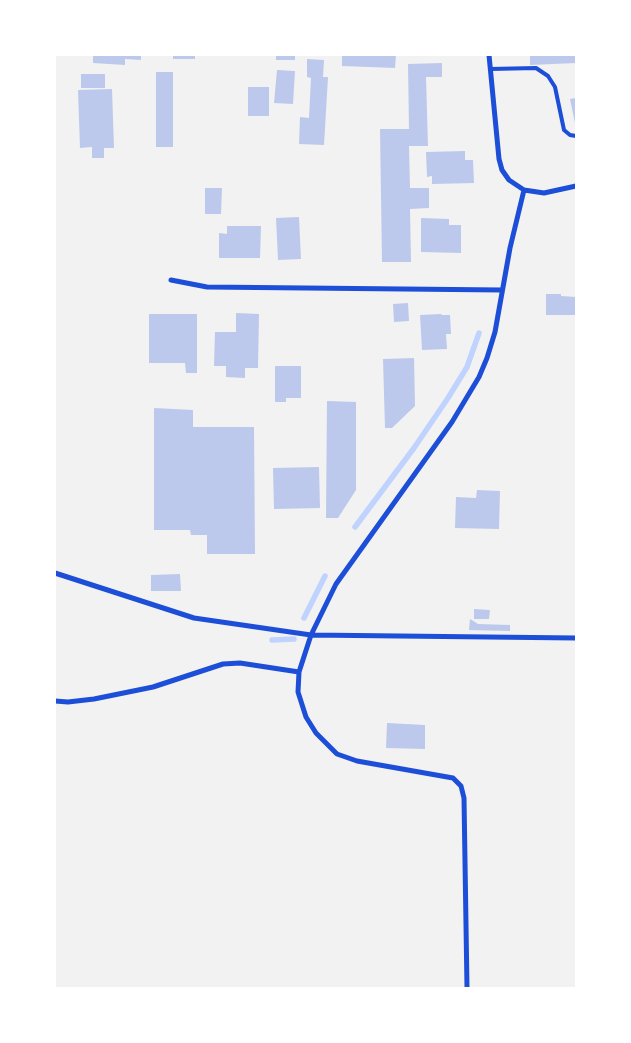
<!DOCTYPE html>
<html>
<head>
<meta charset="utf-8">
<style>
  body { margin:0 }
  #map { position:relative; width:631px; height:1043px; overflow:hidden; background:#f2f2f2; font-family:Jost,sans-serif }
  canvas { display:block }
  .frame { position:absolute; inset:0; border:56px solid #fff; pointer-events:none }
</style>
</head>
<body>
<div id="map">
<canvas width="631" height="1043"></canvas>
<div class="frame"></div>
</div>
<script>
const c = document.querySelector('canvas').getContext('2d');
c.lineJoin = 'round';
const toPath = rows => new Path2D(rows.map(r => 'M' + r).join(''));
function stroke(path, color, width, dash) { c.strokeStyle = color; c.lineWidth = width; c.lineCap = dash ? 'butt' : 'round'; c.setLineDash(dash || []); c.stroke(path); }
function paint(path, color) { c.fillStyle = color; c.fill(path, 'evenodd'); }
const stream = toPath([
  [355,527,414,448,448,398,467,367,479,333],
  [304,618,325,576],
  [272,640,294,639]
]);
const building = toPath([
  [93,55,141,55,141,60,125,59,125,65,93,63],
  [173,55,195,55,195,59,173,59],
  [276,55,295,55,295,60,276,60],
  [342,55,396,55,395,68,342,66],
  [530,55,576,55,576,63,530,65],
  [307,59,324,60,323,77,328,77,324,145,299,144,300,117,309,118,311,78,307,77],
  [442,63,442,77,426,77,428,146,409,146,410,188,429,188,429,208,410,209,411,262,382,262,380,129,409,129,408,64],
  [277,70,295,71,293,104,274,103],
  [156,72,173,72,173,147,156,147],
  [81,74,105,74,105,88,81,88],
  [248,87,269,87,269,116,248,116],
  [112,89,114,148,104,148,104,158,92,158,92,147,80,148,78,90],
  [576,98,576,123,575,123,570,99],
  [465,151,465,160,473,160,474,183,432,184,432,176,427,177,426,152],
  [205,188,222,188,221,214,205,214],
  [299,217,301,259,278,260,276,218],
  [421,218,449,219,449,225,461,225,461,253,421,252],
  [227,226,261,226,260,258,219,258,219,233,227,234],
  [546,294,561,294,561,296,576,297,576,315,546,315],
  [408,303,409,321,394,322,393,304],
  [236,313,259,314,258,368,245,368,245,378,226,377,226,366,214,366,215,332,236,332],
  [149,314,197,314,197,373,186,373,185,363,149,363],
  [441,314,442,315,450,315,451,334,446,334,447,349,422,350,420,315],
  [414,358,415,406,392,428,385,428,383,359],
  [275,366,301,366,301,398,286,398,286,402,275,402],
  [327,401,356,402,356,490,338,518,326,518],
  [154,408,193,410,193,427,254,427,255,554,207,554,207,535,191,535,190,530,154,530],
  [319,467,320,508,274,509,273,468],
  [477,490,500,491,499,529,455,528,456,497,476,498],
  [180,574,181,591,151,591,151,575],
  [474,609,490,610,489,619,474,619],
  [470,619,478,624,510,625,510,631,469,630],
  [387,723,425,725,425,749,386,748]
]);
const service = toPath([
  [490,69,536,68,548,76,555,87,564,130,570,135,576,136]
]);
const minor = toPath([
  [489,55,499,159,502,170,509,180,524,190],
  [171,280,207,287,502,290],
  [55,573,194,618,311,635,576,638],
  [55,701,68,702,94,699,153,687,223,664,240,663,299,672],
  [467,988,464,798,461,786,453,778,357,761,337,754,316,733,306,717,298,692,299,672,311,635,336,584,452,422,479,377,487,358,495,332,510,248,524,190,544,193,576,186]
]);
stroke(stream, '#bfd3fe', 5.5);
paint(building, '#bdc9ec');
stroke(service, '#1d4ed8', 4);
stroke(minor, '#1d4ed8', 5);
</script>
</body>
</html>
